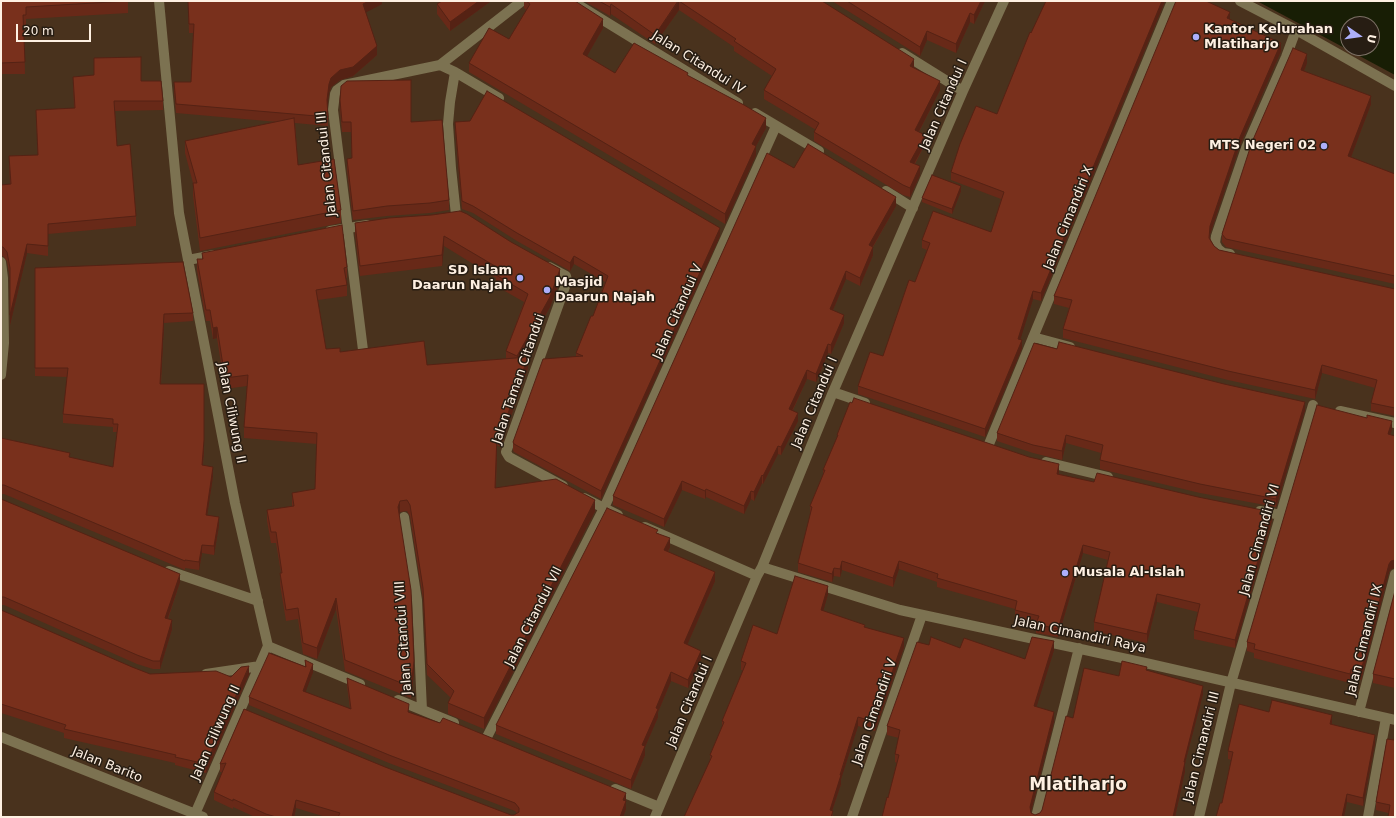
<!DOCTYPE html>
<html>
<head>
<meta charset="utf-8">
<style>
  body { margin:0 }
  #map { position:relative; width:1396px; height:818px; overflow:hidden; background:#49321d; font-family:"DejaVu Sans",sans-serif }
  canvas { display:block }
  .frame { position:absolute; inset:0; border:2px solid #fef0e2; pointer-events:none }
  .north { position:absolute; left:1340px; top:16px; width:40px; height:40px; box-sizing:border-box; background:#271d13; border:1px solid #7d7166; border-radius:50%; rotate:103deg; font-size:11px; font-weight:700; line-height:16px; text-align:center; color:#fef0e2 }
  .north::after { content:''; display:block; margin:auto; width:14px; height:18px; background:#acaffb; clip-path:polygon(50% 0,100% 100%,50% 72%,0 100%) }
  .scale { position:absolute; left:16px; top:24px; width:75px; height:18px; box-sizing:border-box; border:2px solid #fef0e2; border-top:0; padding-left:5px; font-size:12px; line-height:14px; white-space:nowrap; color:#fef0e2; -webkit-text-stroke:3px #271d13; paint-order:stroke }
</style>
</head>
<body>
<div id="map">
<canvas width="1396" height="818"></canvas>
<div class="frame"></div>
<div class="north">U</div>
<div class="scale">20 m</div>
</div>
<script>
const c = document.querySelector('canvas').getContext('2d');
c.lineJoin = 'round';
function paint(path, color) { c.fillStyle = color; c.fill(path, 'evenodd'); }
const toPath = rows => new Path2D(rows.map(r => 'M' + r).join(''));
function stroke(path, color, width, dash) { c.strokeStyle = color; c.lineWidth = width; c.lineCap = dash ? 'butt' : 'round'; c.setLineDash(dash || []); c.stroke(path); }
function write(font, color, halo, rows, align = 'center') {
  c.font = font + ' "DejaVu Sans",sans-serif'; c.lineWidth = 3; c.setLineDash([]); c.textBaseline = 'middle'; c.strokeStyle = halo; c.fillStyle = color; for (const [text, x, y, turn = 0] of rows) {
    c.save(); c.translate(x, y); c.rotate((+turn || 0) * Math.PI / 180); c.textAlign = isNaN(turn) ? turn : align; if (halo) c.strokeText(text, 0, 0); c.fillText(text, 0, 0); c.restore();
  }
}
const water = toPath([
  [1257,1,1395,1,1395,75],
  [1348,24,1372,24,1372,48,1348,48]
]);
const minor = toPath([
  [159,1,179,213,235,503,268,646,195,814],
  [572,1,738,103],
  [1240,1,1296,30,1395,86],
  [902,53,963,91],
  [440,65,455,72,499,98],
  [455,72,450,102,448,124,451,168,456,215],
  [755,113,819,151],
  [886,191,913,208],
  [330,231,367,225],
  [1230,254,1223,253,1218,249,1215,243,1216,236,1246,148,1286,57,1296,30],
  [188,260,214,255],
  [1,262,3,278,4,343,1,375],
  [549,267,566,276,567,281,506,452,509,457,563,486],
  [1033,337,1070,347],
  [363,350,333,110,335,94,337,90,344,85,440,65,522,1],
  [833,392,865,403],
  [1340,411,1395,423],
  [989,444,1172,1],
  [1046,462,1108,477],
  [584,498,618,515],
  [1260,511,1281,515],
  [404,517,417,600,422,710],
  [645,527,757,576],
  [762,567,900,610,1150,664,1395,720],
  [169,571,258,601],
  [268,646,360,684],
  [206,674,260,666],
  [398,700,454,723],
  [1359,712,1395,574],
  [1,737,203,817],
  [487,737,604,508,776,126],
  [615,789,659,807],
  [655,817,757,576,762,567,833,392,963,91,1004,1],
  [852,817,922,615],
  [1036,817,1079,648],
  [1199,817,1231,683,1313,405],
  [1368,817,1386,718]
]);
const wall = toPath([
  [1,1,128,1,128,13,26,19,26,27,24,27,25,74,1,74],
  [188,1,382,1,382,4,365,12,377,55,353,76,340,80,331,87,329,93,327,105,328,117,328,126,295,123,298,165,341,210,341,223,200,251,193,196,193,183,185,153,185,141,278,122,176,113,174,91,174,82,191,82,193,33,189,33],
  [441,1,491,1,450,31,437,14,437,4],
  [524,1,575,1,603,28,587,56,615,73,688,76,766,128,756,146,756,155,725,224,469,72,469,63,509,39,526,10,524,8],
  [584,1,822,1,914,67,940,90,919,132,925,144,915,164,920,175,910,197,903,195,814,141,814,132,816,130,764,99,764,90,772,76,734,51,734,47,679,10,655,44,611,14,610,16],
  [832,1,985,1,974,24,970,22,956,53,927,40,920,56],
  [1046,1,1165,1,1041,301,1033,299,1020,339,1022,348,985,437,858,394,858,386,883,356,915,282,927,250,922,248,922,240,991,232,1001,199,951,180,951,172,997,114,1031,33],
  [1230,20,1281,51,1240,145,1210,234,1210,238,1214,246,1219,250,1395,289,1395,416,1371,411,1371,403,1375,388,1322,373,1315,399,1228,380,1063,338,1063,329,1069,308,1054,304,1054,296],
  [1307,63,1304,71,1371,104,1351,157,1395,174,1395,284,1226,247,1222,242,1222,234],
  [73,77,141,81,163,101,163,110,115,111,117,146,136,216,136,226,48,234,48,256,27,253,10,325,10,278,7,261,3,256,1,256,1,185,10,184,9,156,38,155,36,110,74,108],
  [340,100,411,122,449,200,449,210,430,213,387,216,353,220,347,169,347,159,352,158,351,132,342,132,340,110],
  [455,122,720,236,601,499,514,452,513,450,513,442,576,356,576,353,593,316,605,282,574,264,570,271,517,241,473,213,462,209,455,130],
  [794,168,896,206,873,247,873,255,860,286,846,279,833,310,844,323,831,354,828,353,816,382,807,379,793,410,798,421,781,455,778,454,763,484,762,483,754,501,751,499,744,514,706,497,705,499,682,490,664,527,613,505,613,496],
  [961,191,952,214,922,202,922,198],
  [432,215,560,280,550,307,522,358,528,368,500,447,497,445,496,488,595,511,484,729,448,714,448,703,451,698,427,675,423,599,410,516,407,511,400,512,399,515,414,672,411,698,345,671,336,609,317,659,303,654,298,619,286,621,280,584,281,573,276,543,271,543,267,521,267,510,292,506,292,493,315,489,317,444,244,438,244,427,247,386,225,389,217,338,213,339,210,321,206,321,197,270,197,259,202,259,202,253,347,267,347,278,346,278,347,285,347,296,318,300,326,349,340,352,427,365,506,359,506,351,524,302,496,286,496,278,444,246,442,266,360,276,355,233,355,223],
  [35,268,193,313,193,321,164,323,161,384,204,448,203,466,213,476,207,515,219,525,214,555,202,553,199,570,185,568,185,570,4,494,1,494,1,438,70,457,113,467,117,432,113,432,113,427,63,423,63,414,67,377,35,376],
  [1057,349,1305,410,1276,507,1200,493,1100,469,1100,460,1101,453,1066,443,1062,460,1033,453,997,441,997,433],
  [1392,429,1390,435,1391,569,1389,572,1361,680,1351,677,1350,683,1254,658,1254,653,1247,651,1247,642],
  [837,435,1059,472,1059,474,1094,482,1272,520,1235,648,1194,639,1194,630,1198,612,1157,602,1147,643,1094,631,1094,622,1108,560,1083,553,1058,637,1036,633,1036,624,1015,618,1015,609,937,587,937,582,899,569,893,587,842,570,840,577,834,576,832,582,798,572,798,563,810,515,810,506,823,475,823,470,837,438],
  [1,499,180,582,168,619,172,629,160,669,153,669,137,664,4,605,1,605],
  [658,533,670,547,668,552,715,581,687,645,701,659,688,688,671,681,658,712,658,717,645,747,645,755,631,789,496,734,496,725],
  [1395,591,1395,688,1373,683,1373,674],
  [828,594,823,611,865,628,904,647,875,731,858,726,841,779,841,784,832,811,833,817,710,759,710,755,722,727,722,721,743,670,741,670,741,661],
  [1,610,132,667,150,674,231,677,249,674,206,773,175,765,175,763,64,738,64,733,1,713],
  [929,645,960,648,1025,659,1054,650,1036,707,1054,721,1031,811,1031,813,1035,815,1040,813,1042,810,1073,718,1119,676,1147,671,1203,694,1185,763,1185,771,1175,817,882,817,888,798,897,763,895,762,895,754,899,738,887,735,887,726],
  [305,660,313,672,305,692,350,709,347,686,347,678,409,712,626,801,626,809,623,817,326,817,296,808,294,817,255,817,233,807,233,809,214,800,214,792,222,772,220,772,220,764,244,709,385,767,511,815,514,815,517,813,515,811,389,763,249,705,249,697,305,667],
  [1269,712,1332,724,1375,743,1363,806,1347,802,1222,803,1231,760,1228,759,1228,751],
  [1387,739,1395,817,1388,813,1376,810,1376,802]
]);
const shadedWall = toPath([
  [369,1,382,1,382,4,363,14,363,4],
  [479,1,491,1,450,31,450,22],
  [679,1,679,10,655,44,655,35],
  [981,1,985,1,974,24,974,15],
  [1162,1,1165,1,1041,301,1041,293],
  [611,4,611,14,610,16,610,7],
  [1230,12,1230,20,1227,18],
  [970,13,970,22,956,53,956,44],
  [603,19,603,28,583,63,583,54],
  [927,31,927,40,920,56,920,47],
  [1281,43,1281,51,1240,145,1210,234,1209,246,1210,226,1240,137],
  [377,46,377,55,353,76,340,80,331,87,329,93,327,109,327,100,329,84,331,78,340,70],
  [1307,54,1307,63,1301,78,1301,70],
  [914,59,914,68,910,66],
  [940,81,940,90,915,139,915,130],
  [1371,96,1371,104,1348,165,1348,156],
  [766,118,766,128,756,146,756,155,725,224,725,214,752,144],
  [925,135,925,144,910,171,910,162],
  [920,166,920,175,910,197,910,188],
  [961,186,961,191,952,214,952,209],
  [896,197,896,206,869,253,869,245],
  [720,228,720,236,601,499,601,491],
  [444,236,444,246,442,266,442,255],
  [27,244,27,253,10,325,10,315],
  [873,247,873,255,860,286,860,278],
  [574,256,574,264,570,271,570,263],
  [560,269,560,280,550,307,517,366,517,356],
  [846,271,846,279,830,317,830,309],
  [1033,291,1033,299,1018,347,1018,339],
  [164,314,164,323,160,393,160,384],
  [844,315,844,323,831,354,831,345],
  [217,327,217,338,213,339,213,328],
  [1022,340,1022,348,985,437,985,429],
  [828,344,828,353,816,382,816,374],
  [528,357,528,368,500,447,500,436],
  [1322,365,1322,373,1315,399,1315,390],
  [807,370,807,379,789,417,789,409],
  [1305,402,1305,410,1276,507,1276,499],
  [798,413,798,421,781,455,781,447],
  [1392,421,1392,429,1388,443,1388,434],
  [497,434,497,445,495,499,495,488],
  [1066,435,1066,443,1062,460,1062,451],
  [204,440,204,448,202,474,202,465],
  [778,446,778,454,763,484,763,476],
  [1059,464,1059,472,1057,482,1057,474],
  [213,467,213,476,206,523,206,515],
  [762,475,762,483,754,501,754,492],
  [682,481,682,490,664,527,664,519],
  [706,489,706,497,705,499,705,491],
  [751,491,751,499,744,514,744,506],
  [595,500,595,511,484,729,484,718],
  [400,501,400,512,398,518,398,507],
  [1272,512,1272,520,1235,648,1235,640],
  [219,517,219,525,214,555,214,546],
  [670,538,670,547,664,559,664,550],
  [202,545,202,553,199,570,199,562],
  [1083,545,1083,553,1058,637,1058,629],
  [1395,560,1395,568,1391,569,1389,572,1361,680,1361,671,1389,564,1391,561],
  [842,561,842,570,840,577,840,569],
  [899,561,899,569,893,587,893,578],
  [834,568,834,576,832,582,832,574],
  [715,572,715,581,684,652,684,643],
  [180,574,180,582,165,626,165,618],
  [828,586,828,594,821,619,821,610],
  [1157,594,1157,602,1147,643,1147,634],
  [336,598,336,609,317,659,317,648],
  [172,620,172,629,160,669,160,661],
  [904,638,904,647,875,731,875,722],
  [1054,641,1054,650,1034,715,1034,706],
  [701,651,701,659,688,688,688,680],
  [414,661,414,672,411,698,411,687],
  [313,664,313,672,303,699,303,691],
  [249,666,249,674,206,773,206,764],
  [1351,669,1351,677,1350,683,1350,674],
  [671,672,671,681,658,712,658,717,645,747,645,755,631,789,631,780,642,745,656,708],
  [1203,686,1203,694,1185,763,1185,771,1175,817,1173,817,1184,762],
  [1054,712,1054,721,1030,815,1030,807],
  [1332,715,1332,724,1330,732,1330,724],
  [858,717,858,726,841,779,841,784,830,817,830,810],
  [1375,735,1375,743,1363,806,1363,798],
  [626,793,626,801,623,808,623,800],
  [1347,794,1347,802,1344,817,1342,817],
  [296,800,296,808,294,817,292,817],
  [626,801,626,809,623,817,620,817]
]);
const building = toPath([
  [1,1,128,1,26,7,26,15,23,15,25,62,1,63,1,1],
  [188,1,369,1,363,4,377,46,353,67,340,70,331,78,329,84,327,100,328,117,176,104,174,82,191,82,194,24,189,24,188,1],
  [442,1,479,1,450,22,437,4,442,1],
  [526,1,575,1,603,19,583,54,615,73,634,43,688,73,687,75,744,105,766,118,752,144,756,146,725,214,469,63,489,28,509,39,530,4,526,1],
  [599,1,678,1,655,35,611,4,610,7,599,1],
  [679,1,822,1,914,59,910,66,940,81,915,130,925,135,910,162,920,166,910,188,903,185,814,132,819,123,764,90,776,69,734,41,736,39,679,1],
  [847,1,981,1,974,15,970,13,956,44,927,31,920,47,847,1],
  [1046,1,1162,1,1041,293,1033,291,1018,339,1022,340,985,429,858,386,870,352,883,356,909,280,915,282,930,243,922,240,933,211,991,232,1004,192,951,172,960,144,976,106,997,114,1030,32,1031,33,1046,1],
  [1176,1,1206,1,1230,12,1227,18,1281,43,1240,137,1210,226,1209,238,1214,246,1219,250,1395,289,1395,408,1371,403,1377,380,1322,365,1315,390,1228,371,1063,329,1072,300,1054,296,1176,1],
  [1293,48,1307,54,1301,70,1371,96,1348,156,1395,174,1395,276,1226,239,1222,234,1252,142,1293,48],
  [141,57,141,81,161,81,163,101,114,101,117,146,130,144,136,216,48,224,48,246,27,244,10,315,10,268,7,252,3,247,1,247,1,185,11,184,9,156,38,155,36,110,75,108,73,77,94,75,94,58,141,57],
  [411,80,411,122,442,120,449,200,430,203,387,206,353,211,347,159,352,158,351,122,342,122,340,100,341,86,347,81,411,80],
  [487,91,720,228,601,491,514,444,513,442,543,359,583,356,576,353,591,316,593,316,608,276,574,256,570,263,517,233,473,206,462,201,455,122,470,121,487,91],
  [294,118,298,165,334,159,341,210,200,238,193,183,197,183,185,141,294,118],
  [808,144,896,197,869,245,873,247,860,278,846,271,830,309,844,315,831,345,828,344,816,374,807,370,789,409,798,413,781,447,778,446,763,476,762,475,754,492,751,491,744,506,706,489,705,491,682,481,664,519,613,496,767,153,794,168,808,144],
  [932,175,961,186,952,209,922,198,932,175],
  [460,211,467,214,511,242,560,269,550,297,517,356,506,351,528,294,496,275,500,269,444,236,442,255,360,266,355,223,389,218,432,215,460,211],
  [342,225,347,267,344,268,347,285,316,290,326,349,340,348,340,352,424,341,427,365,528,357,500,436,497,434,495,488,556,479,595,500,484,718,448,703,454,691,427,664,423,588,410,505,407,500,400,501,398,507,411,590,414,661,411,687,345,660,336,598,317,648,303,643,298,608,286,610,280,573,282,573,276,532,271,532,267,510,294,506,292,493,315,489,317,433,244,427,248,375,225,378,217,327,213,328,210,310,206,310,197,259,203,259,202,253,342,225],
  [183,262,193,313,164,314,160,384,204,384,204,440,202,465,213,467,206,515,219,517,214,546,202,545,199,562,185,560,185,561,4,485,1,485,1,438,70,453,69,457,113,467,118,424,113,424,113,419,63,414,68,368,35,368,35,268,183,262],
  [1059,342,1224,384,1305,402,1276,499,1200,484,1100,460,1103,445,1066,435,1062,451,1033,445,997,433,1034,343,1057,349,1059,342],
  [854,398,1029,457,1059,464,1057,474,1094,482,1097,473,1198,497,1272,512,1235,640,1194,630,1200,604,1157,594,1147,634,1094,622,1110,552,1083,545,1058,629,1036,624,1039,616,1015,610,1017,601,937,578,938,574,899,561,893,578,842,561,840,569,834,568,832,574,798,563,812,507,810,506,825,470,823,470,838,435,837,435,850,402,852,403,854,398],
  [1317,405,1367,418,1367,415,1392,421,1388,434,1395,436,1395,560,1391,561,1389,564,1361,671,1351,669,1350,674,1254,649,1255,644,1247,642,1317,405],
  [1,499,180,574,165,618,172,620,160,661,153,661,137,655,4,597,1,597,1,499],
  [607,508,658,530,656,533,670,538,664,550,715,572,684,643,701,651,688,680,671,672,656,708,658,709,642,745,645,746,631,780,496,725,607,508],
  [795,576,828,586,821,610,865,625,864,627,904,638,875,722,858,717,840,775,841,775,830,810,833,811,831,817,684,817,712,756,710,755,724,722,722,721,746,663,741,661,753,625,777,634,795,576],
  [1395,591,1395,679,1373,674,1395,591],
  [1,610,132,667,150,674,216,671,231,677,241,667,249,666,206,764,175,757,176,755,64,729,66,725,1,704,1,610],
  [931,637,960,648,964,638,1025,659,1032,637,1054,641,1034,706,1054,712,1030,807,1031,813,1035,815,1040,813,1042,810,1066,716,1073,718,1084,668,1119,676,1122,661,1147,667,1146,670,1203,686,1184,762,1185,762,1173,817,882,817,887,797,888,798,899,755,895,754,900,730,887,726,917,642,929,645,931,637],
  [269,653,306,667,305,660,313,664,303,691,351,709,347,678,409,704,408,712,440,723,443,718,626,793,623,800,626,801,620,817,338,817,340,813,296,800,292,817,276,817,266,814,233,799,233,801,214,792,226,763,220,764,244,709,385,767,511,815,514,815,519,812,519,808,515,803,389,755,249,697,269,653],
  [1272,700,1332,715,1330,724,1375,735,1363,798,1347,794,1342,817,1216,817,1220,803,1222,803,1233,752,1228,751,1239,704,1269,712,1272,700],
  [1395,735,1395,817,1388,817,1390,805,1376,802,1387,739,1394,740,1395,735]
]);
const markers = [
  [1196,37,4,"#acaffb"],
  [1324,146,4,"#acaffb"],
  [520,278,4,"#acaffb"],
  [547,290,4,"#acaffb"],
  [1065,573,4,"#acaffb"]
];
const poiNames = [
  ["Kantor Kelurahan",1204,30],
  ["Mlatiharjo",1204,45],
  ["MTS Negeri 02",1316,146,"right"],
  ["SD Islam",512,271,"right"],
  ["Daarun Najah",512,286,"right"],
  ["Masjid",555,283],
  ["Daarun Najah",555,298],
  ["Musala Al-Islah",1073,573]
];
const streetNames = [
  ["Jalan Citandui IV",698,63,32],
  ["Jalan Citandui I",944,105,-66],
  ["Jalan Citandui III",327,164,-96],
  ["Jalan Cimandiri X",1069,218,-68],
  ["Jalan Citandui V",678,312,-66],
  ["Jalan Taman Citandui",519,379,-71],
  ["Jalan Citandui I",815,403,-67],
  ["Jalan Ciliwung II",231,413,79],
  ["Jalan Cimandiri VI",1260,540,-74],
  ["Jalan Citandui VII",534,617,-63],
  ["Jalan Cimandiri Raya",1080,635,12],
  ["Jalan Citandui VIII",404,638,-94],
  ["Jalan Cimandiri IX",1365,640,-76],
  ["Jalan Citandui I",690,702,-67],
  ["Jalan Cimandiri V",875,712,-71],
  ["Jalan Ciliwung II",216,733,-66],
  ["Jalan Cimandiri III",1202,747,-76],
  ["Jalan Barito",107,765,22]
];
const districtNames = [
  ["Mlatiharjo",1078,786]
];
paint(water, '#181e05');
stroke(minor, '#7c7251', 10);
paint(wall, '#682918');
paint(shadedWall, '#552214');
paint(building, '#79301c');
stroke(building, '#552214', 1);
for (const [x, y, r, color] of markers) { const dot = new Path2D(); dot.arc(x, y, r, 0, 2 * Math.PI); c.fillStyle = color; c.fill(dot); stroke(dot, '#271d13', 1.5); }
write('bold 13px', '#fef0e2', '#271d13', poiNames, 'left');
write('13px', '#fef0e2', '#271d13', streetNames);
write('bold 17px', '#fef0e2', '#271d13', districtNames);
</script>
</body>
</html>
